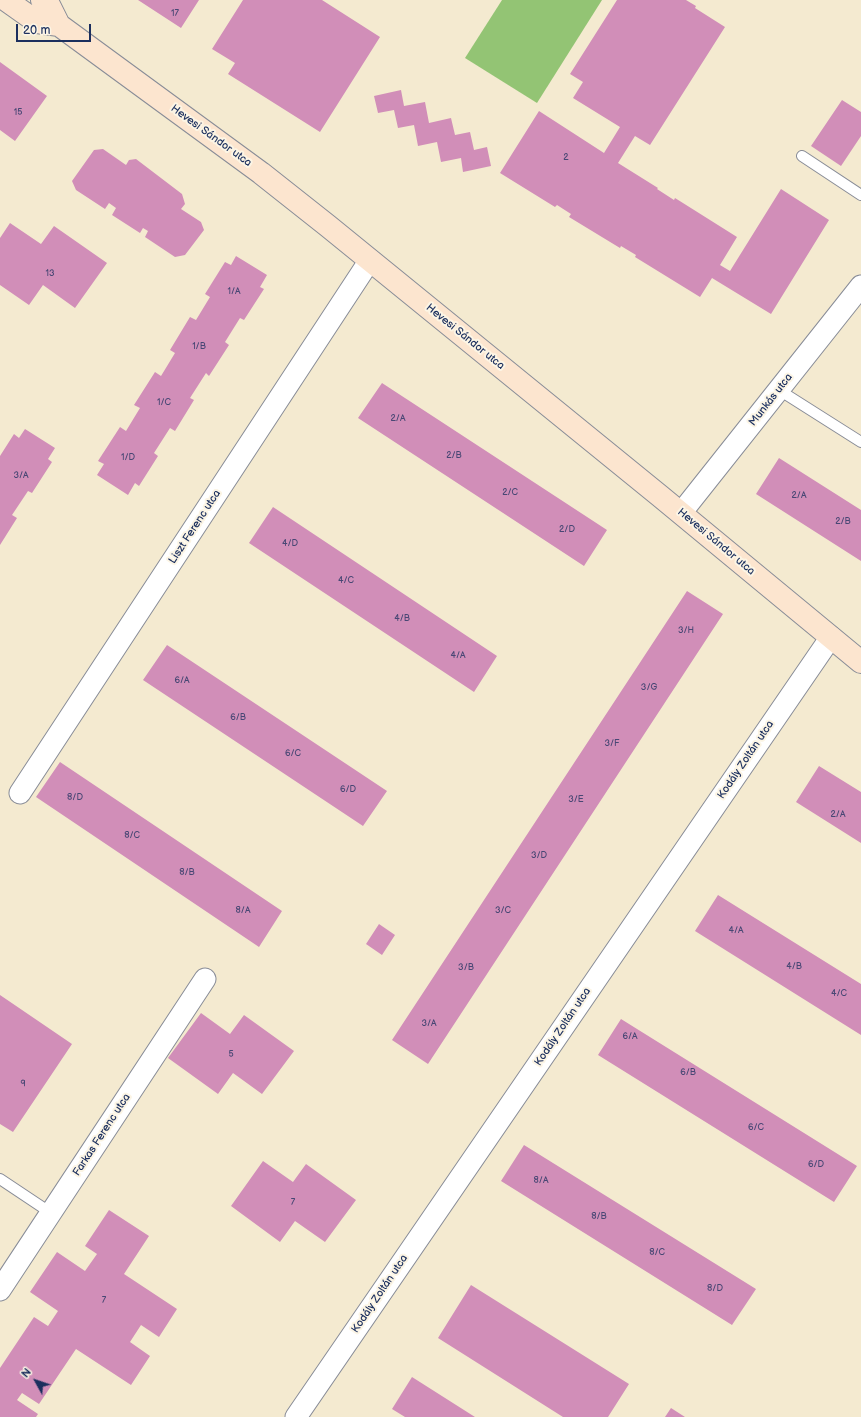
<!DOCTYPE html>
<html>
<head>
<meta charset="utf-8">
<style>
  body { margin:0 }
  #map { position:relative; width:861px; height:1417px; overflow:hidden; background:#f4ead0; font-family:"Balsamiq Sans",sans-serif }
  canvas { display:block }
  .north { position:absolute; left:16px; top:1361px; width:40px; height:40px; -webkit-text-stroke:3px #fcf5e5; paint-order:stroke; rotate:310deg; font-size:11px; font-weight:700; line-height:16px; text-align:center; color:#1b2f5e }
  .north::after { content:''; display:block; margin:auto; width:14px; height:18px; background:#1b2f5e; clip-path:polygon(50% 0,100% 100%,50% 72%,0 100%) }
  .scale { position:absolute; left:16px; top:24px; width:75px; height:18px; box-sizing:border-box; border:2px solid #1b2f5e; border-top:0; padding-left:5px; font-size:12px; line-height:14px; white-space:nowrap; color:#1b2f5e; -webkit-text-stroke:3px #fcf5e5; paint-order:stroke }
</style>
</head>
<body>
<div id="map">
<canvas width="861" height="1417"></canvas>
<div class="north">N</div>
<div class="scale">20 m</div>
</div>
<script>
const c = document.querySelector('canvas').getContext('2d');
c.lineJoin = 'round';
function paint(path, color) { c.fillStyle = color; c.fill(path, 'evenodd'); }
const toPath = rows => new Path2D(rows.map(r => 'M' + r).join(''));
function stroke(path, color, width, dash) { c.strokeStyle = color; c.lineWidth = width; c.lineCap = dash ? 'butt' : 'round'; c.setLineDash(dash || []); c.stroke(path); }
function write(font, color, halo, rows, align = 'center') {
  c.font = font + ' "Balsamiq Sans",sans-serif'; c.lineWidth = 4; c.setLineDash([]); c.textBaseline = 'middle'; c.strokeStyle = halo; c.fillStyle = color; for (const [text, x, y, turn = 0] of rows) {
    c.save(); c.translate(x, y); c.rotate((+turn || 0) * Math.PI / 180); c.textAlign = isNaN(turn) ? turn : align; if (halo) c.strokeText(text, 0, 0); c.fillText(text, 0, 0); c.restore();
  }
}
const green = toPath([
  [502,0,602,0,537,103,465,58]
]);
const building = toPath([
  [138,0,199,0,181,28],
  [243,0,322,0,380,37,320,132,228,74,235,63,212,49],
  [617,0,686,0,696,6,695,8,725,27,650,145,635,136,618,163,658,188,657,189,674,200,675,198,737,237,720,265,730,271,781,189,829,220,771,314,712,278,700,297,635,257,636,255,621,246,620,248,569,217,571,214,557,205,555,207,500,173,539,111,604,153,620,127,573,98,583,82,570,74],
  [0,62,47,96,15,141,0,130],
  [401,90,404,106,425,102,429,123,451,118,455,135,470,132,474,150,487,147,491,166,463,172,461,158,441,162,437,142,418,146,414,125,398,128,394,110,378,113,374,96],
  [842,100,861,112,861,136,841,166,811,146],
  [103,149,126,165,129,160,136,159,182,194,185,204,181,209,201,222,204,230,185,255,175,257,145,237,148,231,143,228,140,233,112,215,116,208,109,203,105,209,76,190,72,181,94,150],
  [10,223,41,244,54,226,107,263,75,308,43,285,29,305,0,285,0,238],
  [236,256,267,275,260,287,264,289,244,320,240,318,225,342,229,345,209,376,206,373,190,398,194,400,175,431,170,428,154,453,158,456,139,486,135,483,128,495,97,475,104,464,98,461,120,427,126,431,140,408,134,405,155,372,161,376,175,353,170,350,190,317,196,320,210,297,205,294,225,262,231,265],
  [382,383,607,530,584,566,358,418],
  [25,429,55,448,48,459,52,462,32,493,28,491,12,515,17,518,0,545,0,456,14,434,19,438],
  [779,458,861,510,861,561,756,494],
  [273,507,497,656,474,692,249,543],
  [687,591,723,614,428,1064,392,1040],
  [167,645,387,791,363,826,143,680],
  [60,762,282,911,259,947,36,797],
  [819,766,861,792,861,843,796,802],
  [718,895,861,984,861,1035,695,931],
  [379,924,395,935,382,955,366,944],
  [0,995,72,1044,13,1132,0,1124],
  [201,1013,230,1034,244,1015,294,1051,262,1094,233,1073,218,1094,168,1058],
  [621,1019,857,1166,834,1202,598,1055],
  [524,1145,756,1289,732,1325,501,1181],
  [263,1161,293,1182,306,1164,356,1200,325,1242,295,1221,280,1242,231,1206],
  [109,1210,149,1236,124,1274,177,1309,159,1337,141,1325,130,1342,150,1356,131,1385,76,1349,39,1404,22,1393,17,1400,38,1414,36,1417,0,1417,0,1368,34,1317,48,1326,58,1311,30,1292,57,1252,85,1271,97,1254,85,1246],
  [471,1285,629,1384,608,1417,563,1417,438,1338],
  [412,1377,475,1417,405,1417,392,1409],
  [671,1408,685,1417,665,1417]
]);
const service = toPath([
  [802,156,861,195],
  [779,390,861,442],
  [0,1179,51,1213]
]);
const minor = toPath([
  [681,513,861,286],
  [20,793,370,260],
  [0,1290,205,979],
  [296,1417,831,637]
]);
const secondary = toPath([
  [6,0,37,22,59,25],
  [42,0,49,5,59,25,261,173,328,226,660,496,861,662]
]);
const numberNames = [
  ["17",175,14],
  ["15",18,113],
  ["2",566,158],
  ["13",50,274],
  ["1/A",234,292],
  ["1/B",199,347],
  ["1/C",164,403],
  ["2/A",398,419],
  ["2/B",454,456],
  ["1/D",128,458],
  ["3/A",21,476],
  ["2/C",510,493],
  ["2/A",799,496],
  ["2/B",843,522],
  ["2/D",567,530],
  ["4/D",290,544],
  ["4/C",346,581],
  ["4/B",402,619],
  ["3/H",686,631],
  ["4/A",458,656],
  ["6/A",182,681],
  ["3/G",649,688],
  ["6/B",238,718],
  ["3/F",612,744],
  ["6/C",293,754],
  ["6/D",348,790],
  ["8/D",75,798],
  ["3/E",576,800],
  ["2/A",838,815],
  ["8/C",132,836],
  ["3/D",539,856],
  ["8/B",187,873],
  ["8/A",243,911],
  ["3/C",503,911],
  ["4/A",736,931],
  ["4/B",794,967],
  ["3/B",466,968],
  ["4/C",839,994],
  ["3/A",429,1024],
  ["6/A",630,1037],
  ["5",231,1055],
  ["6/B",688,1073],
  ["9",23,1084],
  ["6/C",756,1128],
  ["6/D",816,1165],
  ["8/A",541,1181],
  ["7",293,1203],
  ["8/B",599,1217],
  ["8/C",657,1253],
  ["8/D",715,1289],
  ["7",104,1301]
];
const streetNames = [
  ["Hevesi Sándor utca",211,136,36],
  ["Hevesi Sándor utca",465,337,39],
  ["Munkás utca",771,400,-52],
  ["Liszt Ferenc utca",195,527,-57],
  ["Hevesi Sándor utca",716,542,40],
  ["Kodály Zoltán utca",746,760,-56],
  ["Kodály Zoltán utca",563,1027,-56],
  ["Farkas Ferenc utca",102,1135,-57],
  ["Kodály Zoltán utca",380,1294,-56]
];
paint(green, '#93c474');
paint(building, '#d18eb8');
stroke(service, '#888c97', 12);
stroke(minor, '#888c97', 23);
stroke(secondary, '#888c97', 24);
stroke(service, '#fff', 10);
stroke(minor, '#fff', 21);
stroke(secondary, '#fce5cf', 22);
write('9px', '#484774', null, numberNames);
write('11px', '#1b2f5e', '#fcf5e5', streetNames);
</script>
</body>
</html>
